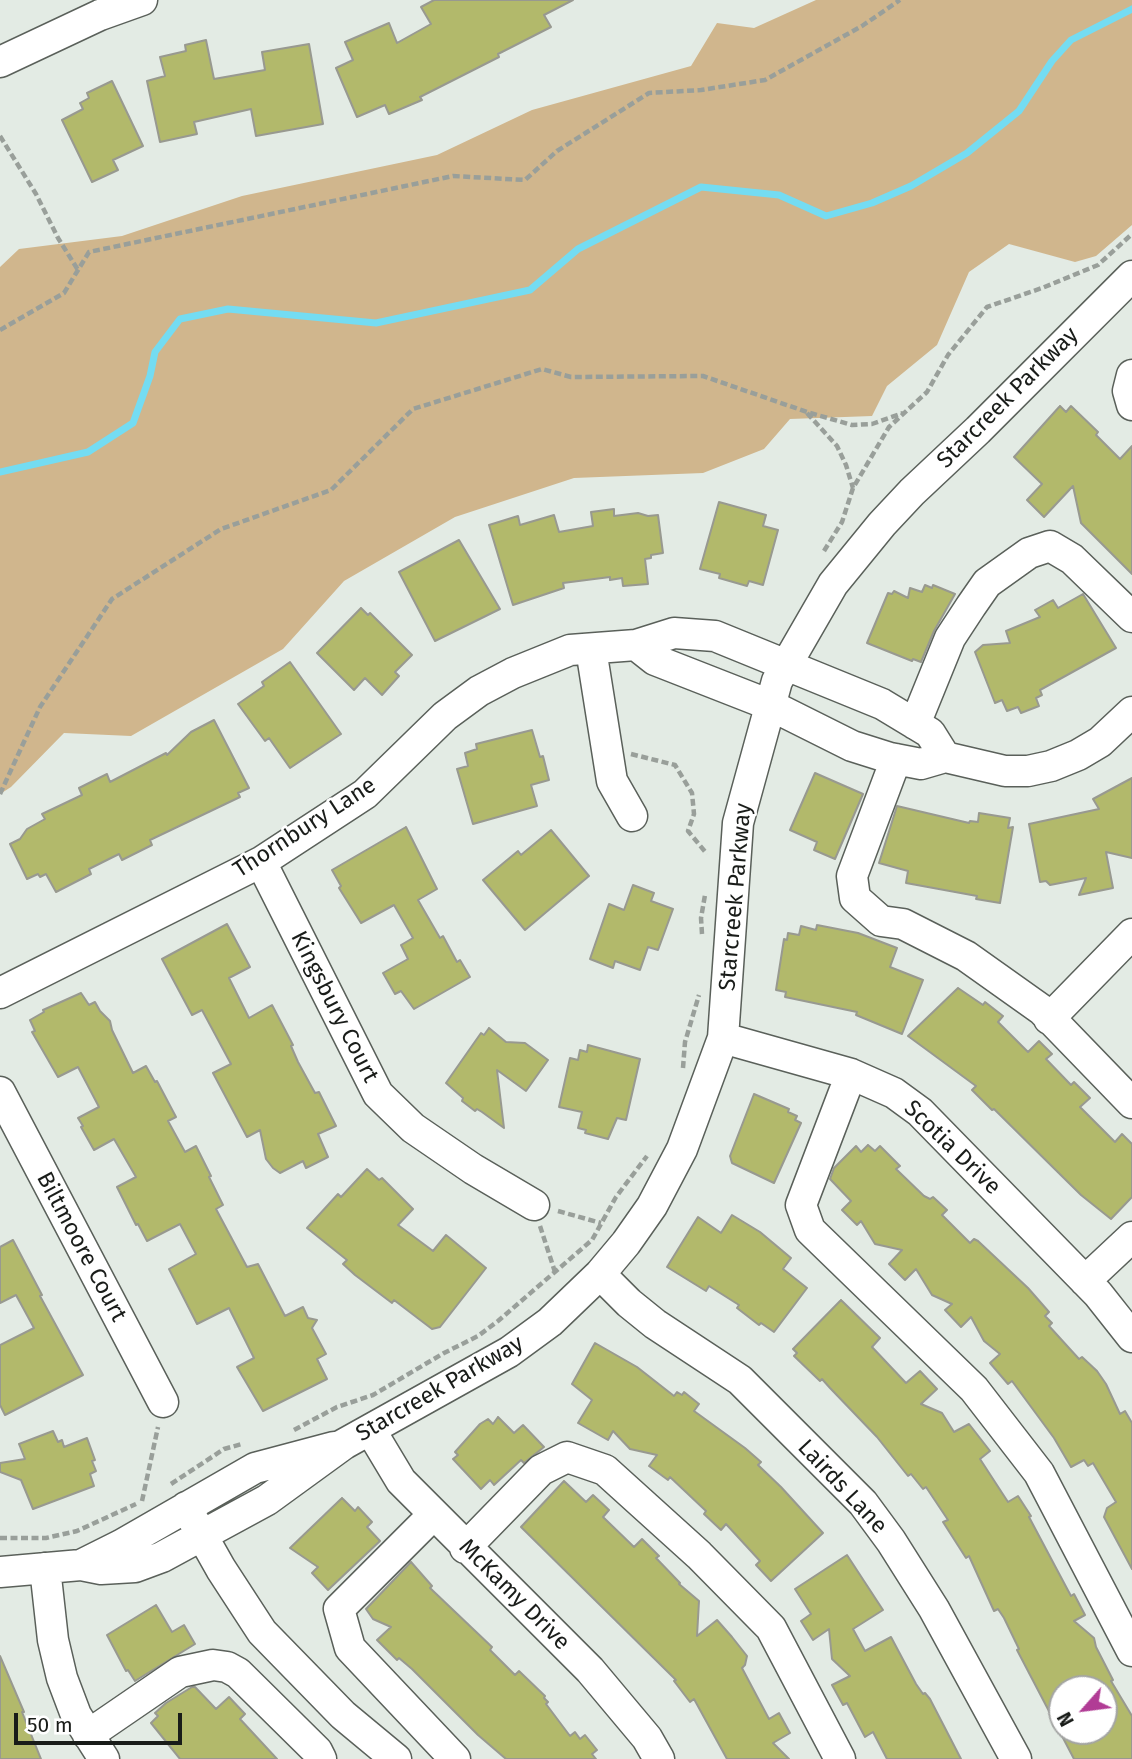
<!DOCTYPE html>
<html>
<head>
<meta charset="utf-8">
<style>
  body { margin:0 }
  #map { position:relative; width:1132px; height:1759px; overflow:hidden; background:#e3ebe4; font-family:"Fira Sans",sans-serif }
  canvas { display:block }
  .north { position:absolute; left:1048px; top:1675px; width:70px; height:70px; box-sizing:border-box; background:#fff; border:2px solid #a3a4a3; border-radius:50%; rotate:242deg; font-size:19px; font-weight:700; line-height:28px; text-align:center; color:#191c19 }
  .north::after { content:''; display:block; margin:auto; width:24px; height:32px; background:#b13c95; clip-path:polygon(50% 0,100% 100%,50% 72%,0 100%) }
  .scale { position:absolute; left:14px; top:1713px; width:168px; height:32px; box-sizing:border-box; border:4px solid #191c19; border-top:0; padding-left:9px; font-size:21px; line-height:24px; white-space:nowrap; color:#191c19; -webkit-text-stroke:5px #fff; paint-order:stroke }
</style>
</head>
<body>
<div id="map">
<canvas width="1132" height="1759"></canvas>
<div class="north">N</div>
<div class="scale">50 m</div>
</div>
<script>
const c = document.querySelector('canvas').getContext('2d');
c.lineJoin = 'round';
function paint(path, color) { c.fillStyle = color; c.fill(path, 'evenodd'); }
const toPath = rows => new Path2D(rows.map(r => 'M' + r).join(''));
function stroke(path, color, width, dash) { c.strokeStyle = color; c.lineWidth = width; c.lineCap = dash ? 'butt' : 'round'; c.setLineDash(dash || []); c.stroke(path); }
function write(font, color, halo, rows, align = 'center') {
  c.font = font + ' "Fira Sans",sans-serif'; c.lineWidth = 5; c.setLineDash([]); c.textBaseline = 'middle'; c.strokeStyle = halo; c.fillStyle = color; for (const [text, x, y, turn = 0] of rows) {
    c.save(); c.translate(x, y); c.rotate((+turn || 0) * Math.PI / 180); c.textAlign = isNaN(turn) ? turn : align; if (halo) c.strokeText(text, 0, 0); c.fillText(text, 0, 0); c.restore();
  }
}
const green = toPath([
  [816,0,1132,0,1132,225,1096,256,1075,262,1009,244,969,272,937,345,887,386,872,416,790,419,764,449,703,473,574,478,455,517,344,581,283,649,131,736,64,733,11,787,0,794,0,267,19,249,122,236,242,196,437,155,532,110,691,66,717,23,754,28]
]);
const stream = toPath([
  [0,472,88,452,133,423,150,376,155,352,180,319,228,309,376,323,530,290,578,249,701,187,779,195,826,216,872,203,911,186,967,153,1019,111,1052,61,1071,40,1132,9]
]);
const building = toPath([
  [434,0,573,0,544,15,551,27,498,54,499,57,420,97,422,100,389,114,385,105,357,117,336,68,353,60,345,42,389,23,397,43,431,24,421,7,434,0],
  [206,40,214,79,265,70,262,52,309,44,323,124,256,136,251,109,194,122,197,134,160,142,147,81,165,76,160,57,186,51,185,45,206,40],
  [112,81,143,146,113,160,118,170,92,182,62,120,83,109,80,103,89,98,87,93,112,81],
  [1060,406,1066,412,1071,406,1098,432,1096,435,1120,459,1132,446,1132,574,1081,523,1073,486,1044,517,1027,500,1042,484,1014,457,1060,406],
  [719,502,766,515,763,526,778,530,763,585,749,581,747,586,719,578,720,574,700,569,719,502],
  [614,509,614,516,638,513,648,516,658,515,663,553,651,555,651,558,645,559,648,584,623,586,622,578,610,580,610,577,563,583,564,588,513,605,489,525,518,516,520,525,554,515,559,532,593,526,591,512,614,509],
  [459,540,500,609,435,641,399,572,459,540],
  [925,585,932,588,933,585,955,594,934,631,921,662,913,659,912,661,867,643,888,593,892,594,894,591,908,598,910,588,922,592,925,585],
  [1083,594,1116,648,1040,690,1042,695,1036,698,1039,706,1021,713,1018,707,1007,711,1002,700,995,703,975,652,983,645,1010,643,1006,631,1040,617,1035,610,1053,600,1058,608,1083,594],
  [361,608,368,615,370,613,412,655,395,672,399,676,382,695,365,678,354,690,317,653,361,608],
  [290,662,341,734,290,768,269,738,265,741,238,704,264,686,262,682,290,662],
  [214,720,249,788,238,793,240,797,150,840,152,845,122,860,119,854,89,869,91,874,56,892,46,874,40,877,38,874,27,879,10,844,20,839,27,829,45,819,42,814,82,795,79,788,107,774,110,782,166,753,167,755,191,732,214,720],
  [532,730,540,757,543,756,549,780,531,785,537,806,473,824,457,769,468,766,465,753,477,749,476,744,532,730],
  [815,773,863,794,835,859,814,850,817,842,790,830,815,773],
  [1132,778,1132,858,1106,852,1113,888,1079,895,1086,878,1050,885,1046,881,1040,882,1029,824,1099,809,1093,799,1132,778],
  [897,806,969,823,970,821,978,822,979,813,1010,818,1008,828,1013,827,1000,903,976,899,977,896,906,883,908,871,879,863,897,806],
  [406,827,437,889,418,900,440,938,443,936,457,962,460,960,470,977,414,1009,401,991,395,994,383,973,408,959,401,945,413,938,394,905,361,923,339,888,341,886,332,870,406,827],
  [551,830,589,876,525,930,483,880,518,851,521,855,551,830],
  [633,885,654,893,651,901,673,909,658,950,648,947,640,970,615,961,613,968,590,959,609,904,624,910,633,885],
  [227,924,250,967,229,978,249,1018,272,1005,293,1045,291,1046,298,1062,315,1093,319,1092,336,1126,318,1134,328,1157,306,1168,303,1161,280,1173,273,1168,266,1159,260,1130,247,1137,213,1073,231,1064,202,1010,192,1015,162,959,227,924],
  [817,925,858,933,897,948,890,967,923,980,902,1034,856,1015,857,1012,785,997,786,992,776,990,784,939,787,940,788,933,799,935,801,926,816,930,817,925],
  [958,988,983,1005,985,1002,1003,1016,998,1022,1028,1052,1039,1041,1052,1054,1046,1059,1071,1085,1074,1082,1090,1098,1080,1107,1115,1142,1122,1134,1132,1144,1132,1197,1111,1219,1081,1195,994,1109,992,1110,972,1090,976,1086,908,1036,958,988],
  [81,993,89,1005,95,1002,100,1011,110,1021,112,1030,133,1073,146,1066,155,1082,157,1081,176,1117,168,1121,185,1152,196,1146,211,1176,209,1177,223,1205,216,1209,247,1267,258,1264,285,1316,303,1307,308,1318,317,1320,312,1328,326,1354,317,1359,327,1379,263,1411,237,1367,254,1358,229,1308,197,1324,169,1269,196,1254,180,1224,147,1241,138,1224,136,1225,117,1187,136,1177,114,1139,94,1150,81,1127,83,1126,78,1118,99,1107,78,1067,58,1077,32,1032,35,1031,30,1020,44,1012,43,1010,81,993],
  [489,1028,506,1042,525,1043,548,1060,526,1091,497,1070,504,1128,482,1112,477,1109,475,1111,462,1101,463,1098,446,1083,481,1033,484,1035,489,1028],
  [588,1045,640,1059,626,1120,617,1118,608,1139,585,1133,586,1130,578,1128,582,1112,559,1107,570,1058,578,1060,580,1050,587,1052,588,1045],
  [754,1094,789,1109,788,1112,797,1116,795,1120,801,1123,774,1183,732,1163,730,1156,754,1094],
  [868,1145,875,1151,880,1146,900,1166,896,1169,924,1196,930,1199,933,1197,947,1210,942,1215,970,1243,974,1239,978,1241,1028,1288,1049,1312,1045,1316,1052,1323,1049,1326,1079,1359,1082,1357,1097,1371,1106,1384,1120,1414,1125,1411,1132,1423,1132,1569,1104,1517,1107,1508,1116,1502,1093,1463,1088,1466,1084,1460,1071,1467,1054,1438,1012,1381,1008,1384,990,1363,1000,1354,984,1341,971,1317,961,1327,945,1310,952,1304,932,1295,916,1269,905,1280,889,1264,902,1250,875,1244,861,1221,857,1225,842,1210,851,1201,830,1179,834,1168,856,1146,861,1152,868,1145],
  [367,1169,379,1180,382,1178,413,1209,398,1225,433,1251,446,1235,486,1268,440,1327,432,1329,394,1300,392,1303,355,1275,343,1264,347,1260,307,1228,338,1194,341,1197,367,1169],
  [732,1215,760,1232,791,1258,783,1269,807,1288,774,1332,761,1323,759,1325,737,1308,739,1305,709,1286,706,1291,667,1267,698,1217,721,1233,732,1215],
  [13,1240,42,1295,40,1296,83,1375,5,1415,0,1405,0,1345,34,1328,16,1295,0,1303,0,1247,13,1240],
  [841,1300,880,1338,872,1347,906,1383,920,1371,937,1389,921,1404,942,1413,954,1432,969,1424,990,1451,980,1459,1008,1502,1018,1496,1031,1516,1029,1517,1055,1566,1071,1596,1074,1594,1085,1615,1074,1621,1094,1638,1096,1647,1113,1680,1111,1681,1132,1716,1132,1759,1074,1759,1017,1650,1019,1649,1004,1618,998,1609,994,1611,969,1556,966,1558,943,1522,948,1520,926,1487,923,1489,911,1474,908,1476,877,1437,830,1388,822,1379,820,1381,794,1356,797,1353,793,1349,841,1300],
  [1062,1689,1104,1689,1104,1731,1062,1731,1062,1689],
  [595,1343,637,1367,674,1396,677,1392,682,1395,684,1392,699,1404,694,1411,745,1448,761,1462,758,1465,781,1487,823,1533,771,1581,756,1565,760,1561,726,1524,721,1530,704,1514,706,1511,670,1477,668,1480,649,1466,657,1455,630,1449,613,1431,608,1440,578,1423,592,1400,572,1384,595,1343],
  [498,1417,514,1433,523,1425,544,1447,524,1463,521,1460,494,1485,490,1480,481,1489,453,1459,458,1455,455,1452,480,1424,488,1419,493,1424,498,1417],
  [53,1431,58,1442,62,1440,64,1447,87,1438,95,1460,92,1461,96,1471,90,1474,94,1486,33,1509,21,1480,0,1472,0,1463,25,1459,19,1444,53,1431],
  [564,1481,586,1502,593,1495,609,1510,603,1517,634,1547,642,1539,659,1556,656,1558,680,1583,679,1584,699,1601,697,1636,717,1620,732,1637,747,1656,745,1665,742,1668,769,1719,779,1713,790,1733,773,1743,789,1759,727,1759,694,1699,690,1702,674,1681,676,1680,521,1527,564,1481],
  [342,1498,355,1511,358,1507,372,1522,367,1527,380,1541,328,1590,312,1573,318,1567,290,1548,342,1498],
  [847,1555,883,1610,853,1629,865,1651,891,1637,916,1684,923,1694,925,1693,930,1699,961,1759,887,1759,873,1732,865,1737,847,1703,843,1705,832,1685,850,1676,832,1659,829,1629,813,1640,801,1621,811,1614,795,1589,847,1555],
  [411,1562,432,1586,430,1588,492,1647,490,1650,515,1675,519,1671,545,1696,544,1698,548,1702,546,1704,570,1736,575,1732,580,1739,585,1735,597,1750,592,1754,596,1759,506,1759,478,1735,412,1669,399,1658,397,1660,377,1640,391,1627,373,1619,366,1609,411,1562],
  [156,1605,172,1632,184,1625,195,1644,135,1681,128,1670,126,1671,107,1635,156,1605],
  [0,1656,24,1712,22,1712,41,1759,0,1759,0,1656],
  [192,1687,195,1687,216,1709,229,1697,245,1714,240,1719,277,1759,180,1759,151,1723,158,1716,155,1713,166,1703,192,1687]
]);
const path = toPath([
  [0,136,36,194,58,238,78,270],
  [0,330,64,293,89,252,453,176,525,180,557,151,649,93,701,90,765,80,862,26,900,0],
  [807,413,837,446,846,465,853,488],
  [824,551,842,522,853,488,889,427,927,392,948,355,987,307,1042,288,1098,265,1132,234],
  [631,754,675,765,692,793,694,814,688,831,707,854],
  [0,794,40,707,112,599,221,529,331,490,413,409,542,369,571,377,703,376,807,412,852,425,872,424,903,413],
  [702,934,701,918,705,895],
  [683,1068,685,1042,699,995],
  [558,1211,601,1223],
  [540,1226,555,1272],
  [294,1430,337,1407,373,1395,444,1353,478,1336,498,1321,592,1240,616,1197,647,1156],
  [171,1484,224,1449,242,1444],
  [142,1501,158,1427],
  [0,1538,46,1538,77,1531,136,1504]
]);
const minor = toPath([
  [0,62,100,15,142,0],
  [1132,375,1128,391,1132,405],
  [636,645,655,660,770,705,852,746,890,758,921,764,945,757,1005,771,1028,771,1051,766,1078,755,1100,742,1132,712],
  [591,649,612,781,632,816],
  [915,724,950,638,971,606,987,583,1029,553,1050,546,1072,559,1132,617],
  [896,759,852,876,855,898,881,921,903,924,966,956,1042,1010,1132,1103],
  [261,862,378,1094,413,1128,473,1169,534,1205],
  [0,993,261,862,365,794,445,716,479,691,513,673,570,650,636,645,674,633,715,636,882,704,930,733,945,757],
  [1049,1019,1132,934],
  [723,1038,851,1074,894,1093,920,1112,1098,1294,1132,1337],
  [851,1074,801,1205,810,1230,974,1389,1039,1473,1132,1651],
  [0,1092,163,1402],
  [600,1274,629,1303,655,1324,740,1380,863,1503,891,1541,934,1609,1016,1759],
  [1085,1281,1132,1237],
  [371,1431,401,1481,590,1670,647,1738,659,1759],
  [186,1507,221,1569,262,1632,343,1715,396,1759],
  [433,1515,339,1609,350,1648,455,1759],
  [465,1548,541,1470,567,1457,605,1470,699,1555,771,1628,840,1759],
  [81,1565,121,1545,255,1468,334,1447],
  [45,1568,53,1640,62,1678,76,1715,104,1759],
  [0,1572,81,1565,101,1569,135,1567,162,1557,267,1500,344,1444,509,1352,550,1322,600,1274,626,1243,652,1206,682,1149,723,1038,738,823,777,681,833,584,882,524,912,492,978,430,1132,276],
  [88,1735,180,1672,213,1665,227,1667,238,1673,317,1751,321,1759]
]);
const streetNames = [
  ["Starcreek Parkway",1008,398,-45],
  ["Thornbury Lane",305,828,-33],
  ["Starcreek Parkway",736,897,-85],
  ["Kingsbury Court",334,1007,63],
  ["Scotia Drive",952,1148,44],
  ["Biltmoore Court",81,1247,62],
  ["Starcreek Parkway",440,1389,-30],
  ["Lairds Lane",842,1487,47],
  ["McKamy Drive",514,1595,45]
];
paint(green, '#d0b68d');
stroke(stream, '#74dcf2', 7);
paint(building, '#b2b96b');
stroke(building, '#989990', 2);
stroke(minor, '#5a605a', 33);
stroke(path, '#999f9a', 4.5, [7, 3.5]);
stroke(minor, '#fff', 30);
write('23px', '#191c19', '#fff', streetNames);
</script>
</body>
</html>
